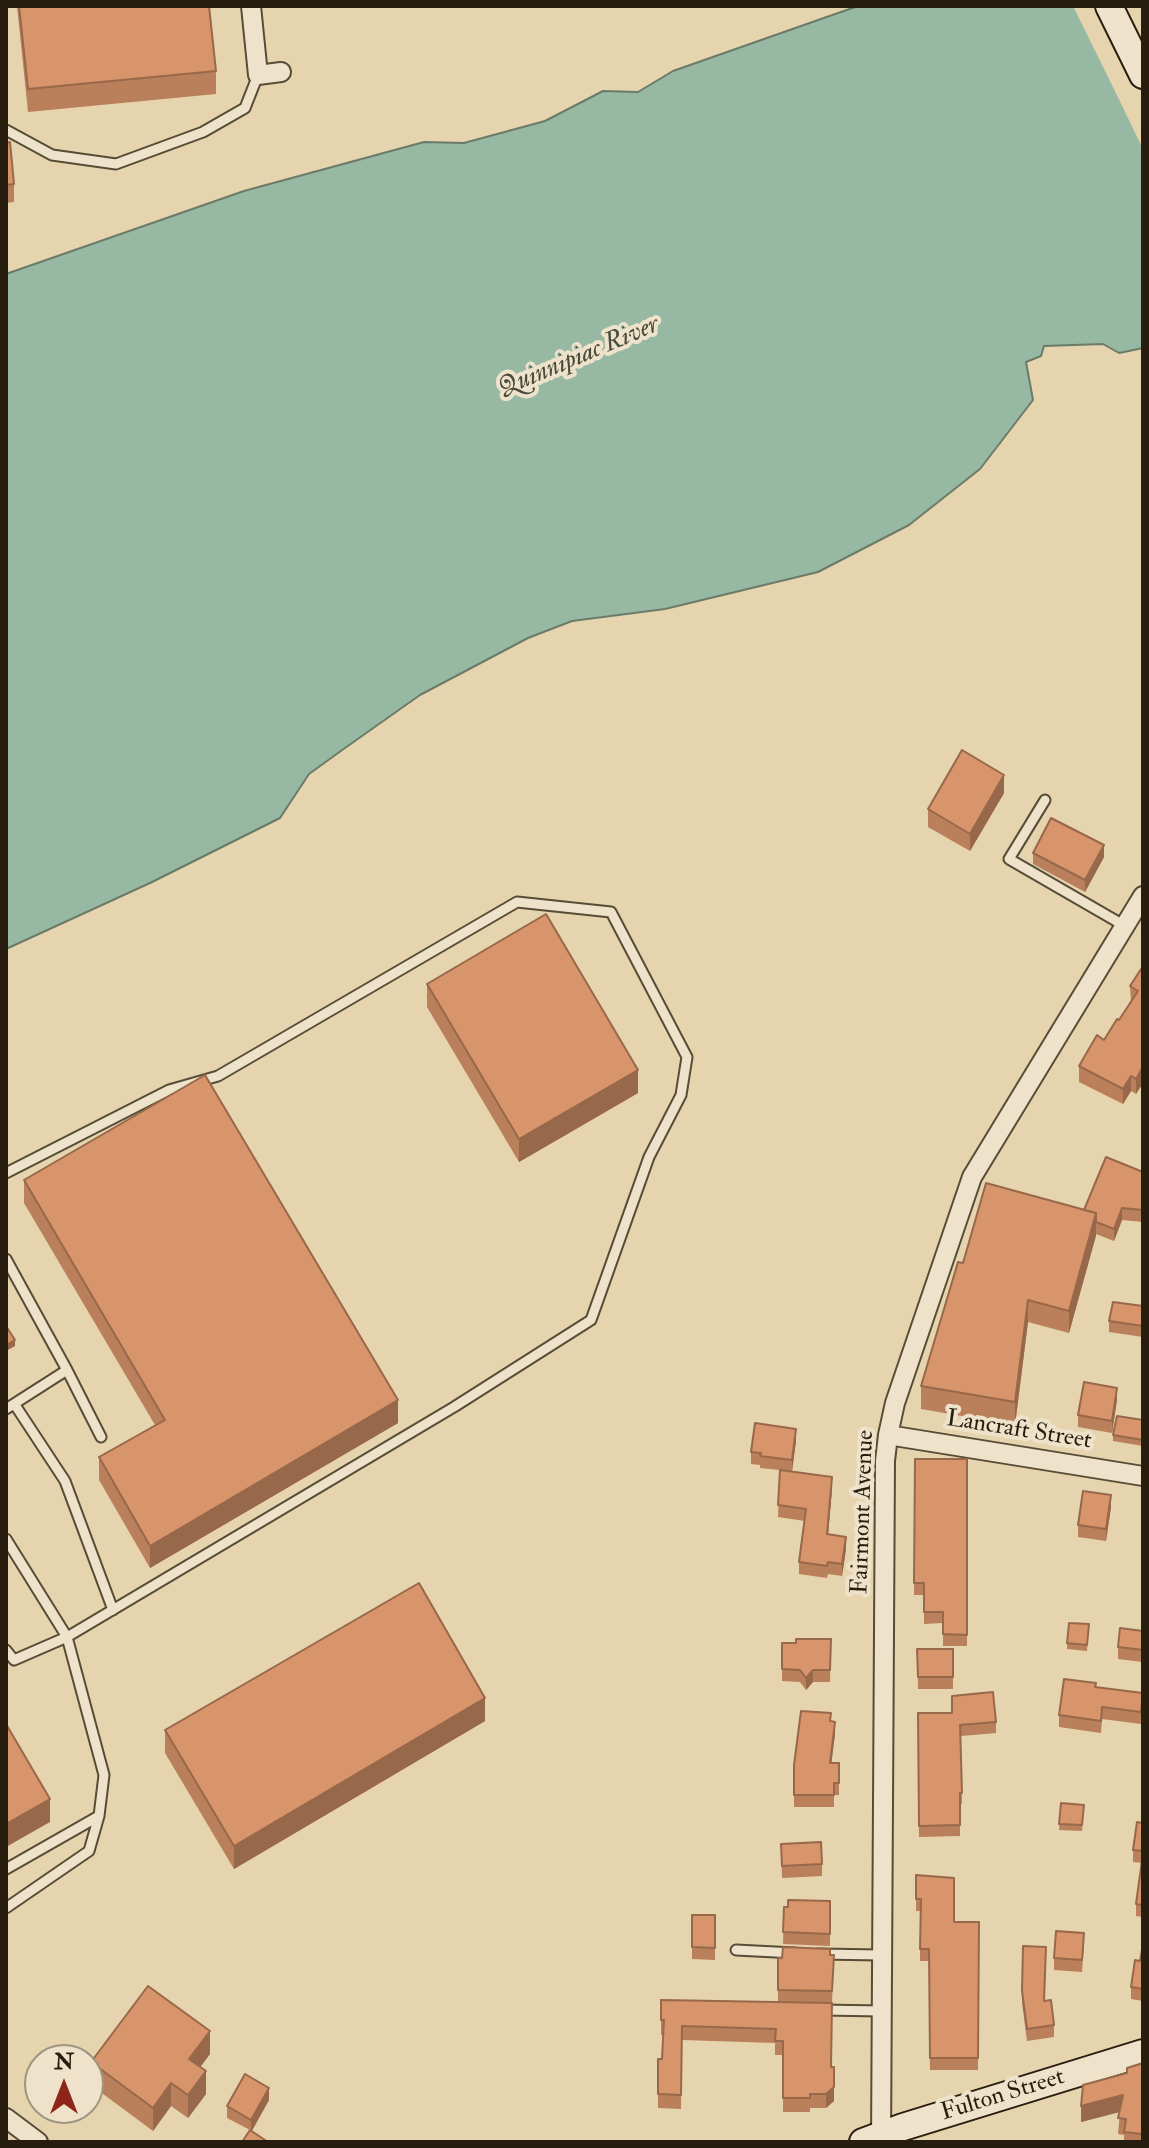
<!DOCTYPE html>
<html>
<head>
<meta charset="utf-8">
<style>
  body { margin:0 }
  #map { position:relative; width:1149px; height:2148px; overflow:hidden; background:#e5d4ad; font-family:"IM FELL Double Pica",serif }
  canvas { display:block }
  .frame { position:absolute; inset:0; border:8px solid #281e0f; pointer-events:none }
  .north { position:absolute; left:24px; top:2044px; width:80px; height:80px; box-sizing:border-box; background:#eee3ca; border:2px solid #9f947f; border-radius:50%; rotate:0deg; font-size:22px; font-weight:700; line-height:32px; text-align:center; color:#281e0f }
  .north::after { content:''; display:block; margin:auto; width:28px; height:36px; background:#8f2418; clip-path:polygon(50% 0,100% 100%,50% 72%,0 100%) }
</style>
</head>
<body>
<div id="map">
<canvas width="1149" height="2148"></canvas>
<div class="frame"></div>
<div class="north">N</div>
</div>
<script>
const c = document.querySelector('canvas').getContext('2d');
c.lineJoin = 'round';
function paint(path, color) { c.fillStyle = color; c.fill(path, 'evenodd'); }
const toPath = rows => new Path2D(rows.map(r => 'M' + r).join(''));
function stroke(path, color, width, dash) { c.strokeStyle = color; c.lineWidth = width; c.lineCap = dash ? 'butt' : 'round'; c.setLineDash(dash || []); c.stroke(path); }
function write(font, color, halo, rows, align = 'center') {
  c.font = font + ' "IM FELL Double Pica",serif'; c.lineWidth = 8; c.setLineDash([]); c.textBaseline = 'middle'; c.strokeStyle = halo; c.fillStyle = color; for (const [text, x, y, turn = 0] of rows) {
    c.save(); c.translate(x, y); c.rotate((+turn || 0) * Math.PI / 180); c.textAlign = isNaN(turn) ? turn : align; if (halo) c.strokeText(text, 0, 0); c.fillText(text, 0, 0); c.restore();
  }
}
const water = toPath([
  [858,6,1143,6,1143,348,1119,353,1103,344,1044,346,1041,356,1026,362,1033,400,980,469,909,525,818,572,665,609,572,621,528,638,420,695,345,748,309,774,280,818,150,883,6,949,6,274,244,191,424,142,464,143,545,121,603,91,638,92,673,71,858,6]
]);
const pier = toPath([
  [1073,6,1143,6,1143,149,1110,81]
]);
const lane = toPath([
  [6,130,52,155,116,164,203,132,245,108,258,75],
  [1045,800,1009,859,1125,926],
  [6,1173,169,1090,218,1076,517,902,611,912,687,1057,681,1095,649,1157,591,1320,454,1407,67,1637,14,1660,6,1650],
  [6,1259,67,1370,6,1409],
  [67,1370,101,1437],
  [15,1405,65,1481,113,1610],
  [6,1539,67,1637,104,1775,99,1816,89,1851,6,1908],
  [6,1869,99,1816],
  [736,1950,795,1953],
  [818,1954,882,1955],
  [821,2010,882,2011]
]);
const street = toPath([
  [251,6,258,75,281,72],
  [888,1435,1143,1476],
  [6,2118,38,2142],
  [881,2142,885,1461,888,1435,895,1403,972,1177,1143,896]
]);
const secondary = toPath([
  [1109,6,1143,75],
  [863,2142,903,2127,1143,2053]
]);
const wall = toPath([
  [17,6,209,6,216,71,216,94,28,112],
  [6,143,14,184,14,202,6,203,6,226],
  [1004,793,970,851,928,827,928,809],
  [1033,853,1104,857,1085,892,1033,864],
  [1143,966,1143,1083,1136,1094,1131,1091,1123,1104,1079,1082,1079,1066,1104,1040,1119,1020,1131,1002,1130,986],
  [427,984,638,1093,519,1162,427,1007],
  [1143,1172,1143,1222,1122,1220,1114,1241,1096,1234,1069,1333,1028,1322,1015,1425,921,1409,921,1386,963,1263,1084,1210],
  [24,1180,398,1423,150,1568,99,1480,99,1457,155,1425,24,1203],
  [1143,1306,1143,1337,1109,1332,1109,1321],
  [1117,1400,1112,1433,1078,1427,1078,1415],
  [1143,1420,1143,1446,1113,1441,1113,1435],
  [796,1441,792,1471,832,1489,828,1535,846,1549,842,1576,828,1574,827,1578,799,1574,799,1562,805,1521,778,1517,780,1470,760,1468,760,1465,751,1464,751,1452],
  [915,1459,967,1459,967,1646,943,1646,943,1623,924,1624,924,1595,914,1595],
  [1111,1507,1106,1541,1078,1537,1078,1525],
  [1089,1624,1087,1651,1067,1649,1067,1643],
  [1143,1631,1143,1662,1118,1659,1118,1647],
  [831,1639,830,1682,813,1682,806,1690,800,1682,782,1681,782,1643,796,1643],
  [917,1649,953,1649,953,1689,918,1689],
  [1096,1687,1143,1693,1141,1724,1102,1719,1101,1733,1059,1727,1059,1715],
  [918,1713,996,1722,996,1733,961,1736,962,1804,960,1804,960,1836,919,1837],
  [485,1721,234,1869,165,1753,165,1730],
  [831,1721,835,1734,831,1763,839,1763,839,1795,834,1795,834,1807,794,1807,794,1765],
  [1061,1803,1084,1805,1082,1831,1059,1830],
  [1143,1823,1143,1917,1136,1916,1136,1904,1142,1863,1133,1862,1133,1850],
  [781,1844,822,1864,822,1876,782,1878],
  [916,1875,954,1922,979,1922,978,2070,930,2070,929,1961,920,1961,920,1911,916,1911],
  [830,1901,830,1946,783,1944,784,1907],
  [692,1915,715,1915,715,1960,692,1959],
  [1143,1944,1143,2001,1131,1999,1131,1987,1140,1961],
  [1084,1945,1082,1972,1054,1970,1054,1958],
  [1023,1946,1054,2025,1054,2037,1027,2041,1022,2003],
  [834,1955,832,2003,778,2002,778,1958],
  [661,2000,832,2003,832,2067,834,2101,826,2108,810,2108,810,2112,783,2112,783,2055,775,2055,775,2043,682,2040,681,2109,658,2108,658,2059,662,2059,664,2035,661,2035],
  [210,2054,200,2067,206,2094,188,2118,171,2106,153,2131,91,2085,91,2062],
  [1143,2063,1143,2142,1124,2142,1124,2135,1118,2134,1120,2112,1081,2122,1127,2073],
  [269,2100,252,2131,227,2118,227,2106]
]);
const shadedWall = toPath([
  [1004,775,1004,793,970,851,970,834],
  [1104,845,1104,857,1085,892,1085,880],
  [1143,1067,1143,1083,1136,1094,1136,1079],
  [638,1070,638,1093,519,1162,519,1139],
  [1131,1076,1131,1091,1123,1104,1123,1089],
  [1122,1208,1122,1220,1114,1241,1114,1229],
  [1096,1213,1096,1236,1069,1333,1069,1311],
  [1028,1300,1028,1322,1015,1425,1015,1402],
  [15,1340,15,1346,6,1351,6,1345],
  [1117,1388,1117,1400,1112,1433,1112,1421],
  [398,1400,398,1423,150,1568,150,1546],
  [796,1429,796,1441,792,1471,792,1460],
  [832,1477,832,1489,827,1546,827,1534],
  [1111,1495,1111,1507,1106,1541,1106,1529],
  [846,1537,846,1549,842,1576,842,1564],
  [813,1670,813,1682,806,1690,806,1678],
  [485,1698,485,1721,234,1869,234,1846],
  [835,1722,835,1734,830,1775,830,1763],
  [50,1799,50,1822,6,1847,6,1824],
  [210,2031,210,2054,189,2082,189,2059],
  [206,2071,206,2094,188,2118,188,2095],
  [171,2083,171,2106,153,2131,153,2108],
  [834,2087,834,2101,826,2108,826,2094],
  [269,2088,269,2100,251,2132,251,2120],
  [1123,2095,1123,2111,1081,2122,1081,2106]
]);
const building = toPath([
  [19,6,209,6,216,71,28,89,19,6],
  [10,142,14,184,6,185,6,143,10,142],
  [962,750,1004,775,970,834,928,809,962,750],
  [1051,818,1104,845,1085,880,1033,853,1051,818],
  [546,914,638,1070,519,1139,427,984,546,914],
  [1143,966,1143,1032,1142,1034,1143,1035,1143,1067,1136,1079,1131,1076,1123,1089,1079,1066,1097,1035,1104,1040,1117,1019,1119,1020,1138,991,1130,986,1143,966],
  [205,1075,398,1400,150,1546,99,1457,165,1420,24,1180,205,1075],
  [1106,1157,1143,1172,1143,1210,1122,1208,1114,1229,1096,1222,1096,1213,1084,1210,1106,1157],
  [986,1183,1096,1213,1069,1311,1028,1300,1015,1402,921,1386,958,1262,963,1263,986,1183],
  [1113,1302,1143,1306,1143,1326,1109,1321,1113,1302],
  [6,1326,15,1340,6,1345,6,1326],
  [1084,1382,1117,1388,1112,1421,1078,1415,1084,1382],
  [1117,1416,1143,1420,1143,1440,1113,1435,1117,1416],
  [755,1423,796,1429,792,1460,760,1456,761,1453,751,1452,755,1423],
  [915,1459,967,1459,967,1635,943,1634,943,1612,924,1612,924,1583,914,1583,915,1459],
  [780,1470,832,1477,827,1534,846,1537,842,1564,828,1562,827,1566,799,1562,806,1509,778,1505,780,1470],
  [1083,1491,1111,1495,1106,1529,1078,1525,1083,1491],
  [419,1583,485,1698,234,1846,165,1730,419,1583],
  [1069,1623,1089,1624,1087,1645,1067,1643,1069,1623],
  [1120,1628,1143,1631,1143,1650,1118,1647,1120,1628],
  [796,1639,831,1639,830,1670,813,1670,806,1678,800,1670,782,1669,782,1643,796,1643,796,1639],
  [917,1649,953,1649,953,1677,918,1677,917,1649],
  [1064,1679,1096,1683,1095,1687,1143,1693,1141,1712,1102,1707,1101,1721,1059,1715,1064,1679],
  [993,1692,996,1722,960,1725,962,1793,960,1793,960,1825,919,1826,918,1713,952,1713,952,1696,993,1692],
  [801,1711,831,1713,830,1721,835,1722,830,1763,839,1763,839,1783,834,1783,834,1795,794,1795,794,1765,801,1711],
  [6,1724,50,1799,6,1824,6,1724],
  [1061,1803,1084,1805,1082,1825,1059,1824,1061,1803],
  [1137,1822,1143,1823,1143,1851,1133,1850,1137,1822],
  [821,1842,822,1864,782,1866,781,1844,821,1842],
  [1143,1853,1143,1905,1136,1904,1143,1853],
  [916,1875,954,1878,954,1922,979,1922,978,2058,930,2058,929,1949,920,1949,921,1899,916,1899,916,1875],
  [788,1900,830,1901,830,1934,783,1932,784,1907,788,1907,788,1900],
  [692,1915,715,1915,715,1948,692,1947,692,1915],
  [1056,1931,1084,1933,1082,1960,1054,1958,1056,1931],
  [1143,1944,1143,1989,1131,1987,1135,1960,1140,1961,1143,1944],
  [1023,1946,1046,1947,1044,2001,1051,2000,1054,2025,1027,2029,1022,1991,1023,1946],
  [783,1947,830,1949,830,1955,834,1955,832,1991,778,1990,778,1958,782,1958,783,1947],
  [148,1986,210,2031,189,2059,206,2071,188,2095,171,2083,153,2108,91,2062,148,1986],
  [661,2000,832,2003,831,2067,834,2067,834,2087,826,2094,810,2094,810,2098,783,2098,783,2041,775,2041,776,2029,682,2026,681,2095,658,2094,658,2059,662,2059,664,2020,661,2020,661,2000],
  [1143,2063,1143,2134,1124,2132,1126,2119,1118,2118,1123,2095,1081,2106,1083,2085,1127,2073,1127,2068,1143,2063],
  [245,2074,269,2088,251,2120,227,2106,245,2074],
  [250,2130,268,2142,242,2142,250,2130]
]);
const streetNames = [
  ["Lancraft Street",1019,1431,9],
  ["Fairmont Avenue",864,1512,-88],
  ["Fulton Street",1003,2096,-17]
];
const waterNames = [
  ["Quinnipiac River",579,358,-23]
];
paint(water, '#97b9a4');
stroke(water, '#6b7b68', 2);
paint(pier, '#e5d4ad');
stroke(lane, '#574c36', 13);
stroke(street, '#574c36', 22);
stroke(secondary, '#281e0f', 30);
stroke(lane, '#eee3ca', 9);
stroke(street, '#eee3ca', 18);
stroke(secondary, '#eee3ca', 26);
paint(wall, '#ba7f5b');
paint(shadedWall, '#97684a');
paint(building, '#d8946a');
stroke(building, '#97684a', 2);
write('24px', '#281e0f', '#eee3ca', streetNames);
write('italic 26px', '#494c3c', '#eee3ca', waterNames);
</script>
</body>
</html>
